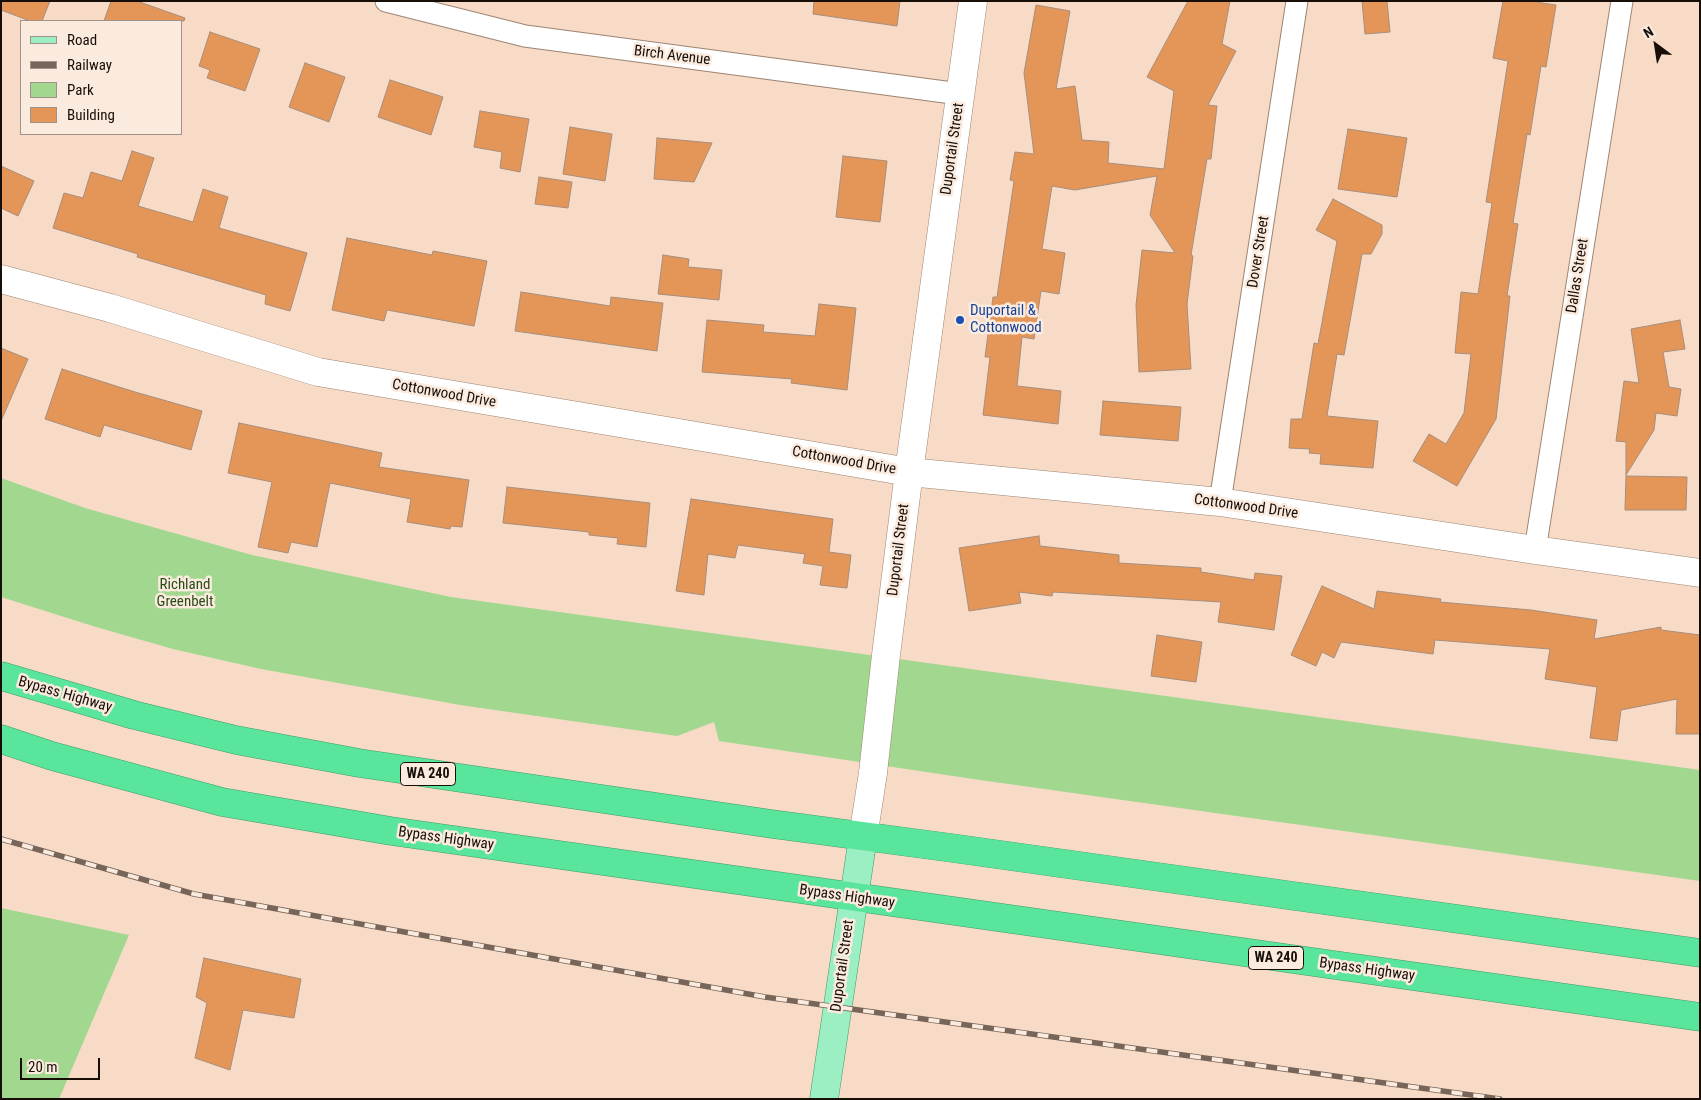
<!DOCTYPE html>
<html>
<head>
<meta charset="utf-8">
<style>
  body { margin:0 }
  #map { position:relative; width:1701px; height:1100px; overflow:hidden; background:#f7dbc7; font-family:"Roboto Condensed",sans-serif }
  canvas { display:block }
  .frame { position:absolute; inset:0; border:2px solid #180e08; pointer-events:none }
  .legend { position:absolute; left:20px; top:20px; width:162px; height:115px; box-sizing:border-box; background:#fbeade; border:1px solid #a09288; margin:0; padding:6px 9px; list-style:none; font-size:15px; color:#180e08 }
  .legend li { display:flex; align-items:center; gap:10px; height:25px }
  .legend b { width:25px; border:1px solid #a09288 }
  .north { position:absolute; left:1631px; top:20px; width:50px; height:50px; -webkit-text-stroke:4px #fbeade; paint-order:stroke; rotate:329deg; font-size:14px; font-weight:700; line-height:20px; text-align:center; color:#180e08 }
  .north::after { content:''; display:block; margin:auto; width:18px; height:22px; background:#180e08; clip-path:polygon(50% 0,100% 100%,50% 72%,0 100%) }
  .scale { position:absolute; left:20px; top:1058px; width:80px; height:22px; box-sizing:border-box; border:2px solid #180e08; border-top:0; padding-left:6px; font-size:15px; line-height:18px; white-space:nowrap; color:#180e08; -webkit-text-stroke:4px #fbeade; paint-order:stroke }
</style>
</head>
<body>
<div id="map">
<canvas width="1701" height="1100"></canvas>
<div class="frame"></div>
<ul class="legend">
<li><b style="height:6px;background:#9befc3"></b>Road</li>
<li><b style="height:6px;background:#776559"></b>Railway</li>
<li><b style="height:14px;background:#a1d78f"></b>Park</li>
<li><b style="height:14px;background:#e49658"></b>Building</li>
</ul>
<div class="north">N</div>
<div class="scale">20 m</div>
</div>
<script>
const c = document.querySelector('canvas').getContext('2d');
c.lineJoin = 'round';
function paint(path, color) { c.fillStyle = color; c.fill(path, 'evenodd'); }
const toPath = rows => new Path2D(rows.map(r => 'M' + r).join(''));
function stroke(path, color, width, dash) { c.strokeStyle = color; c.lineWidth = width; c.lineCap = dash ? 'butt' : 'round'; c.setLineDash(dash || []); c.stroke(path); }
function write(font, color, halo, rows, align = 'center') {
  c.font = font + ' "Roboto Condensed",sans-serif'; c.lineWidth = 5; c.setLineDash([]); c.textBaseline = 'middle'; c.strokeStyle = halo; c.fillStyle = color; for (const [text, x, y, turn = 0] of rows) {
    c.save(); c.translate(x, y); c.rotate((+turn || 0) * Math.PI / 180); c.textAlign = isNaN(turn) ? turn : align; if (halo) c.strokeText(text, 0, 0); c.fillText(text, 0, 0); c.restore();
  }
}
const green = toPath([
  [1,478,85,508,252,555,451,597,1700,770,1700,881,973,779,719,741,714,722,677,736,460,705,261,669,173,649,96,627,1,597],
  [1,908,129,935,59,1099,1,1099]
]);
const building = toPath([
  [1,1,50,1,42,21,30,21,1,10,1,1],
  [111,1,137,1,185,18,184,21,104,21,111,1],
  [814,1,900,1,897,26,813,14,814,1],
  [1188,1,1230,1,1222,44,1236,51,1208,105,1217,106,1211,159,1207,159,1191,255,1193,256,1187,304,1191,369,1139,372,1136,305,1142,250,1175,253,1150,215,1157,176,1075,190,1052,186,1042,249,1065,253,1059,294,1041,291,1034,339,1022,337,1017,386,1061,391,1058,424,983,415,990,357,985,357,993,297,997,297,1014,181,1010,180,1015,152,1034,154,1024,73,1036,5,1070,11,1056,89,1075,86,1082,140,1109,142,1108,163,1164,169,1174,91,1147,77,1188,1],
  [1362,1,1387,1,1390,32,1365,34,1362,1],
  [1503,1,1529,1,1556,5,1546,67,1541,66,1530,135,1527,134,1513,223,1518,224,1507,296,1510,296,1496,419,1457,486,1413,461,1429,434,1446,444,1464,413,1471,354,1455,353,1461,292,1478,294,1492,203,1486,202,1508,61,1493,58,1503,1],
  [210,32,260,49,245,91,207,78,210,70,199,66,210,32],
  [305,63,345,77,329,122,289,107,305,63],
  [390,80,443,97,431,135,378,117,390,80],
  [480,111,529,119,520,172,500,168,502,152,474,147,480,111],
  [570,127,612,134,605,181,563,174,570,127],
  [1348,129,1407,138,1397,197,1338,189,1348,129],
  [657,138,712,143,694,182,654,179,657,138],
  [132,151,154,158,138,206,193,222,203,189,228,197,219,228,307,253,290,311,265,304,266,295,137,257,138,254,53,228,64,193,83,198,91,172,122,181,132,151],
  [843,156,887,161,880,222,836,217,843,156],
  [1,166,34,181,18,216,1,208,1,166],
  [539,177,572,182,568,208,535,204,539,177],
  [1333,199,1382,225,1382,234,1371,254,1362,254,1344,355,1337,354,1327,416,1378,421,1373,468,1320,464,1321,454,1309,453,1310,449,1289,448,1291,419,1302,419,1314,343,1318,344,1337,241,1316,230,1333,199],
  [347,238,432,255,433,251,487,261,474,326,387,310,384,321,332,310,347,238],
  [663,255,689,259,688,267,722,270,719,300,658,294,663,255],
  [521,292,610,306,611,297,663,303,657,351,515,331,521,292],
  [819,304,856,308,847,390,791,383,792,379,702,372,707,320,764,325,763,332,815,336,819,304],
  [1680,320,1685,349,1663,352,1669,387,1681,389,1677,416,1656,413,1654,430,1626,475,1626,442,1616,441,1624,381,1639,383,1631,329,1680,320],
  [1,348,28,359,1,421,1,348],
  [62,369,135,392,202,411,191,450,104,425,100,437,45,419,62,369],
  [1103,401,1181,407,1178,441,1100,435,1103,401],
  [239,423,382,453,379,467,469,480,462,527,451,526,450,529,407,522,411,499,330,483,317,547,291,542,288,553,258,547,272,482,228,473,239,423],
  [1626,476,1687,477,1686,510,1625,510,1626,476],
  [507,487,650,503,646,547,617,544,618,538,589,535,589,532,503,523,507,487],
  [691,499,833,519,829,552,851,555,847,588,820,585,823,566,803,563,805,554,738,545,735,558,708,554,704,595,676,591,691,499],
  [1039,536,1040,546,1119,555,1119,563,1201,568,1201,572,1254,580,1255,573,1282,576,1274,630,1218,622,1221,602,1053,592,1052,596,1019,592,1021,603,969,611,959,548,1039,536],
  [1322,586,1374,609,1377,591,1441,599,1440,602,1531,610,1597,620,1594,639,1661,627,1661,630,1700,635,1700,734,1676,734,1677,699,1621,710,1617,741,1590,738,1597,687,1545,679,1550,649,1435,640,1433,654,1341,642,1334,658,1322,652,1316,666,1291,655,1322,586],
  [1157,635,1202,642,1196,682,1151,676,1157,635],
  [204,958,301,979,294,1018,243,1010,230,1070,195,1058,207,1003,196,997,204,958]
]);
const street = toPath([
  [386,1,525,36,960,94],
  [1220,502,1297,1],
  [1535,550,1622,1]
]);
const secondary = toPath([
  [1,279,110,308,318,372,909,472,1220,502,1535,550,1700,573],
  [863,837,873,773,886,655,909,472,973,1]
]);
const primary = toPath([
  [824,1099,863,837]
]);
const highway = toPath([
  [1,676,134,715,236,740,359,763,772,824,952,848,1700,953],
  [1,739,52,756,222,802,391,831,1700,1017]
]);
const rail = toPath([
  [1,839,194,894,765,997,1500,1099]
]);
const markers = [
  [960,320,5,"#1a4fb4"]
];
const shields = [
  [428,774,55],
  [1276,958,55]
];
const shieldNames = [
  ["WA 240",428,774],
  ["WA 240",1276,958]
];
const streetNames = [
  ["Birch Avenue",672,56,7],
  ["Duportail Street",953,149,-82],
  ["Dover Street",1259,252,-81],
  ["Dallas Street",1578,276,-81],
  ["Cottonwood Drive",444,394,10],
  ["Cottonwood Drive",844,461,10],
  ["Cottonwood Drive",1246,507,8],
  ["Duportail Street",899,550,-83],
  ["Bypass Highway",65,695,16],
  ["Bypass Highway",446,839,8],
  ["Bypass Highway",847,897,8],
  ["Duportail Street",843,966,-82],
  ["Bypass Highway",1367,970,8]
];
const transitNames = [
  ["Duportail &",970,311],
  ["Cottonwood",970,328]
];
const parkNames = [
  ["Richland",185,585],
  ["Greenbelt",185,602]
];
paint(green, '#a1d78f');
paint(building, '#e49658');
stroke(building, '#a78d7b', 1);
stroke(street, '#9d8471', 23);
stroke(secondary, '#9d8471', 29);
stroke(primary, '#429a68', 29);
stroke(highway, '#429a68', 29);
stroke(street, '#fff', 21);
stroke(secondary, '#fff', 28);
stroke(primary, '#9befc3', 28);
stroke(highway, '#59e59b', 28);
stroke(rail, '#776559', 5.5);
stroke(rail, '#fbeade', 4, [11]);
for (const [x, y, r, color] of markers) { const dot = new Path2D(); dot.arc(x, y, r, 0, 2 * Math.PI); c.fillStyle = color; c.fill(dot); stroke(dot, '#fbeade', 2); }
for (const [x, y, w] of shields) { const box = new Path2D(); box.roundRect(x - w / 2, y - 11.5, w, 23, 4); c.fillStyle = '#fbeade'; c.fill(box); stroke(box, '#180e08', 1); }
write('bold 14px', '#180e08', null, shieldNames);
write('15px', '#180e08', '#fbeade', streetNames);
write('15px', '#164399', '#fbeade', transitNames, 'left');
write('15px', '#274d19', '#fbeade', parkNames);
</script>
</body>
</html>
